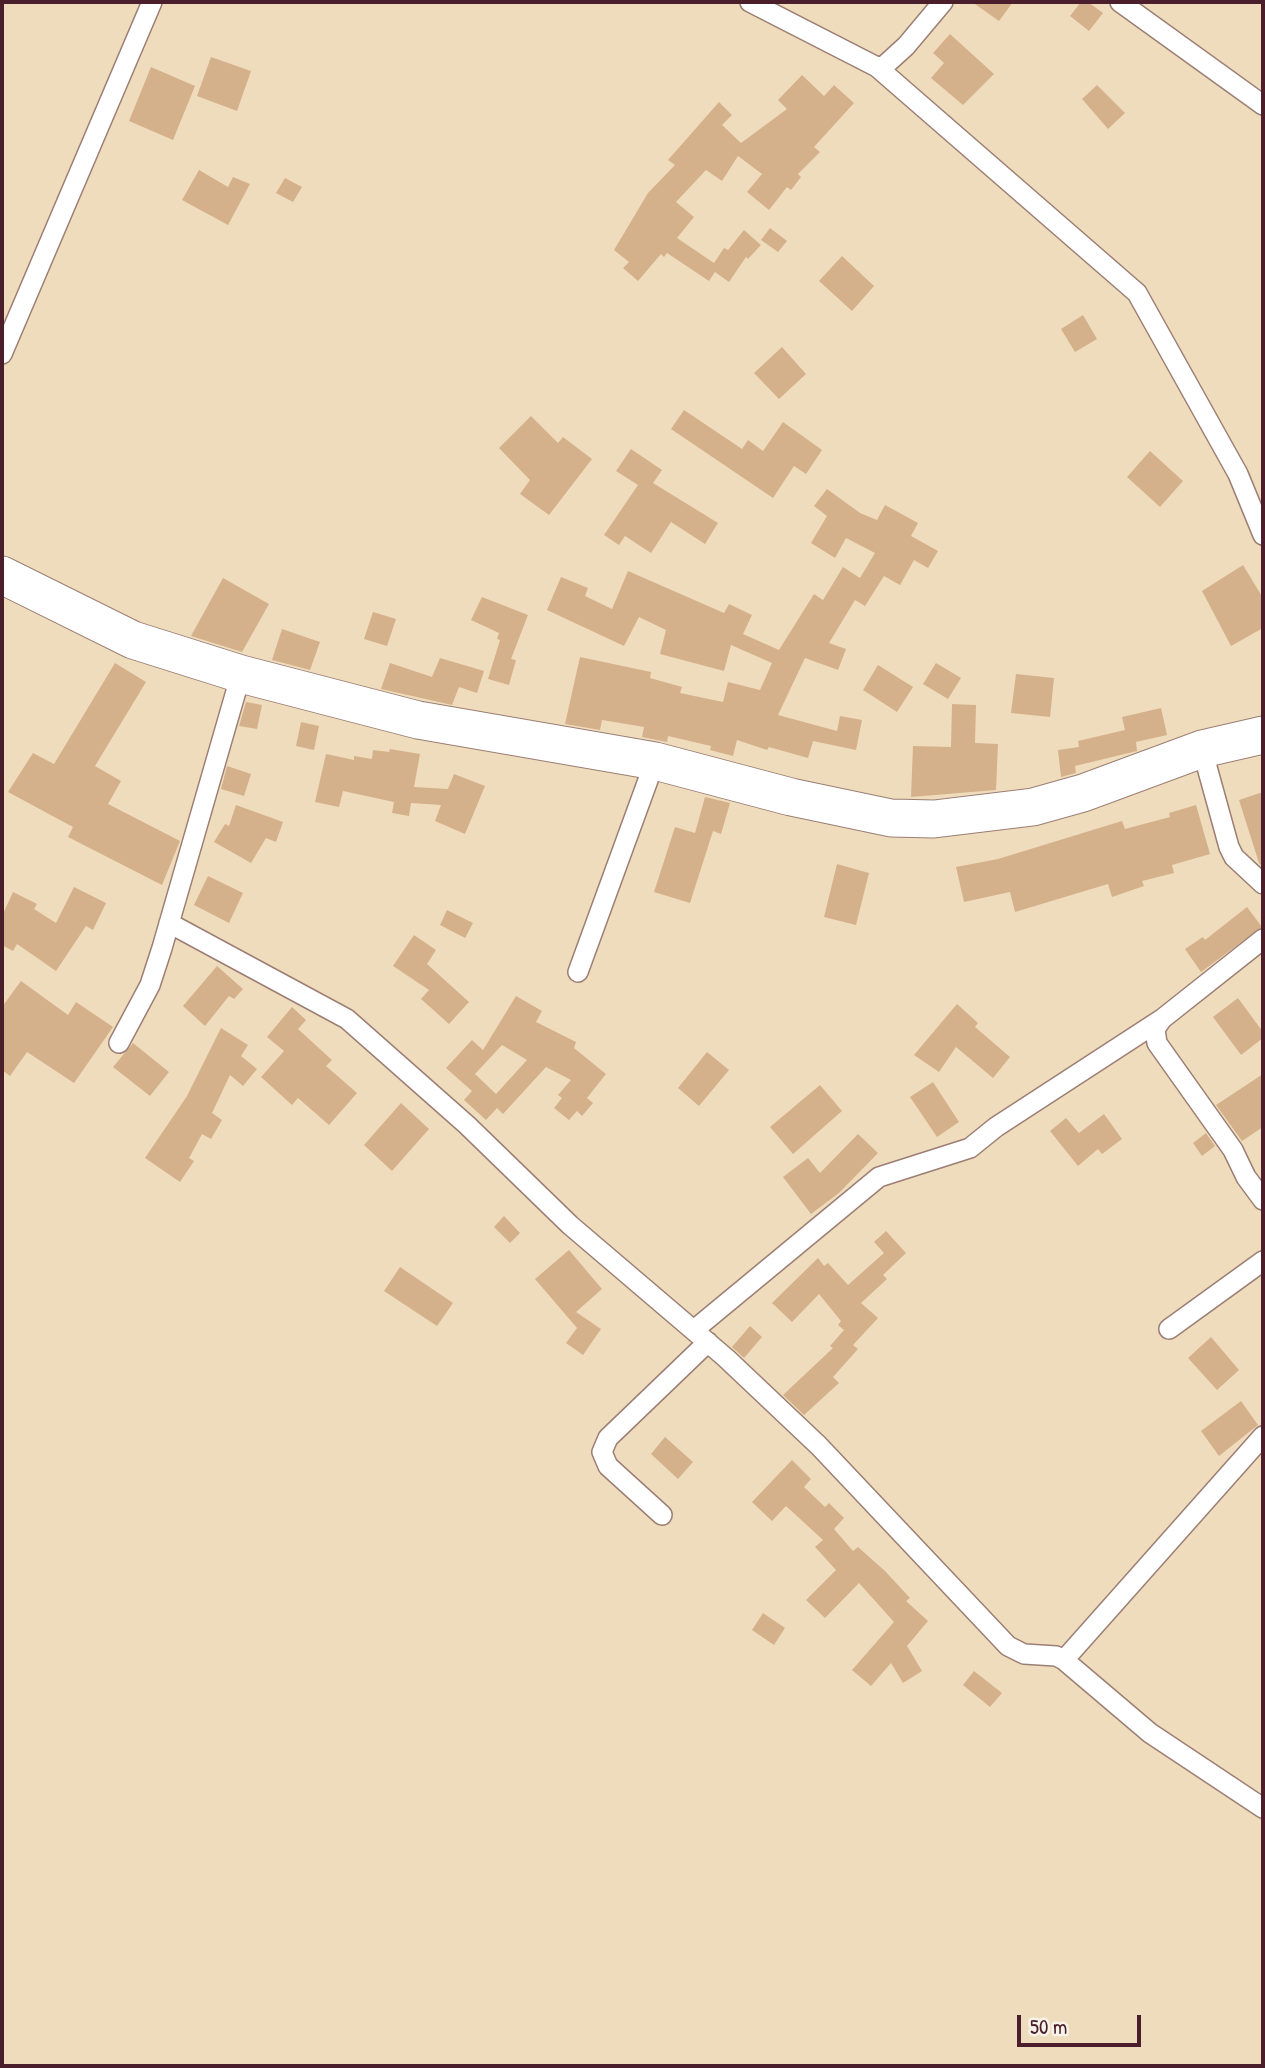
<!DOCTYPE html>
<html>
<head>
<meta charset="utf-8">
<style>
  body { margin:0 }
  #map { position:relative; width:1265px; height:2068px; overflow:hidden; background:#efdcbc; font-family:"Patrick Hand",sans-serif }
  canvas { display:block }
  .frame { position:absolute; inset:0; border:4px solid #4a1f2b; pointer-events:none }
  .scale { position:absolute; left:1017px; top:2015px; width:124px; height:32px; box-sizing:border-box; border:4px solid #4a1f2b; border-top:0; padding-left:9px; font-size:21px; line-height:24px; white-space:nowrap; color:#4a1f2b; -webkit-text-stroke:5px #f7f3e8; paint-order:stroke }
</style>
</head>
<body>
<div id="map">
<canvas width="1265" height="2068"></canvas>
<div class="frame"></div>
<div class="scale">50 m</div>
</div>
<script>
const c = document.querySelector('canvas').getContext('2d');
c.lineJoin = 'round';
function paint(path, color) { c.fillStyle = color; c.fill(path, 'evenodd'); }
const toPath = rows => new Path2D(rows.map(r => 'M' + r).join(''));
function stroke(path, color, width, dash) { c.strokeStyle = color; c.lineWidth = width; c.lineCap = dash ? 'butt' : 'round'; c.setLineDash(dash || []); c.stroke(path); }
const building = toPath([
  [972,2,1013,2,999,21],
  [1081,2,1088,2,1103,13,1089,31,1070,16],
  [950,34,994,74,963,105,931,78,944,63,933,53],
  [211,57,251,71,237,111,197,96],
  [151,67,195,86,173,140,129,121],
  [802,75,824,96,834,85,854,103,814,147,820,152,798,174,801,177,791,190,787,187,769,210,747,192,762,174,738,156,722,181,706,170,676,202,694,217,677,238,714,263,724,248,728,250,744,230,761,245,748,259,746,257,729,282,715,272,709,281,667,253,664,257,661,254,638,281,623,268,629,262,614,250,648,193,675,165,668,160,719,102,732,115,722,125,741,143,787,109,778,100],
  [1097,85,1125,113,1108,129,1082,99],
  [199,170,228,187,233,177,250,184,228,225,182,200],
  [285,178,302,187,293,202,276,193],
  [770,228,787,241,778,252,761,240],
  [842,256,874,286,852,311,819,281],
  [1083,315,1097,339,1075,352,1061,329],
  [782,347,806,374,779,399,754,373],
  [684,410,742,449,748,440,763,451,783,422,822,450,806,474,794,466,773,498,671,429],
  [531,416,558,443,563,437,592,459,549,515,520,494,530,480,499,448],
  [631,449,662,470,653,483,718,523,705,544,671,522,651,553,625,536,619,545,604,535,638,485,616,471],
  [1150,451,1183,481,1160,507,1127,477],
  [827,489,860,513,877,520,885,505,918,523,911,536,938,551,928,568,914,560,900,585,884,576,865,606,855,600,829,643,846,649,838,670,805,658,778,715,837,731,840,716,862,720,856,750,813,741,808,758,769,747,767,750,737,740,733,756,710,750,711,746,668,736,667,742,642,737,644,727,602,720,600,730,565,724,580,657,651,672,650,678,682,687,680,693,723,702,728,682,760,690,772,663,731,645,724,671,660,654,666,630,639,617,624,646,547,610,561,577,588,588,585,596,612,609,628,571,724,613,729,604,752,615,743,634,779,650,814,594,823,600,843,567,860,578,875,553,846,538,835,558,811,543,827,516,814,506],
  [1243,565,1263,598,1263,628,1231,646,1202,591],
  [223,578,269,604,242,652,191,636],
  [482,597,528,615,511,659,516,660,509,685,488,679,500,640,497,639,499,633,471,620],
  [373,612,396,619,387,646,364,639],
  [282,629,320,642,310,670,272,660],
  [440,658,484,671,477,693,459,687,452,705,381,689,390,663,432,677],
  [115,663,146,682,95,766,121,781,108,804,180,841,162,885,68,837,73,827,8,792,33,753,54,764],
  [936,663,961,678,948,699,923,684],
  [878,665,913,687,897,712,863,690],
  [1016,674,1054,678,1050,717,1011,713],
  [246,702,262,705,257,729,239,726],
  [952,704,976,705,975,743,998,744,996,790,911,797,913,746,951,747],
  [1161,708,1167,735,1136,742,1137,751,1075,766,1076,773,1061,777,1058,750,1079,747,1078,741,1125,730,1122,717],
  [301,722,319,726,314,750,296,746],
  [390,749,420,754,414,787,448,789,454,774,485,786,465,834,435,821,441,805,411,803,409,816,392,813,394,802,343,791,339,807,315,802,326,754,354,760,354,756,372,759,373,750,389,752],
  [227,766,251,774,244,796,221,789],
  [1263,792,1263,867,1259,863,1239,800],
  [705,797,730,803,721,834,713,831,690,903,654,892,675,827,695,833],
  [236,805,283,822,276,842,266,838,251,863,214,842,225,824,229,826],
  [1196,805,1210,854,1172,865,1174,873,1142,881,1144,886,1112,897,1108,884,1015,912,1010,892,964,902,956,867,998,859,1122,821,1125,829,1170,817,1169,813],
  [837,864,869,873,856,925,824,917],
  [208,876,243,893,229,923,194,905],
  [74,887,106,903,93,930,86,926,56,971,17,944,13,951,2,945,2,916,13,892,37,904,34,909,56,923],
  [1247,907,1262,927,1201,972,1185,949,1203,937,1205,940],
  [447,910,473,923,465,938,440,925],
  [414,935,436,950,427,964,469,1002,449,1024,421,999,429,990,393,966],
  [217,966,243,989,234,999,229,996,205,1026,183,1006],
  [21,981,68,1015,76,1002,113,1027,74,1083,27,1052,10,1076,2,1070,2,1007],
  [516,996,542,1011,536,1022,576,1042,574,1048,606,1074,587,1098,593,1103,582,1116,577,1111,569,1120,554,1108,562,1098,558,1095,571,1080,546,1067,503,1114,497,1108,486,1120,464,1100,472,1091,446,1068,472,1040,483,1050],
  [502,1045,527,1060,496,1094,475,1074],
  [1238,998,1263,1032,1263,1038,1241,1055,1213,1017],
  [957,1004,978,1023,975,1027,1010,1057,993,1078,956,1047,939,1072,914,1055],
  [292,1007,306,1020,298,1029,332,1060,326,1066,357,1093,329,1125,298,1098,292,1105,261,1077,284,1051,267,1037],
  [221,1028,248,1045,241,1056,257,1069,243,1086,230,1075,212,1113,222,1120,211,1139,202,1134,189,1158,194,1161,180,1182,145,1158,187,1096],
  [133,1043,169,1072,150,1096,113,1067],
  [707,1052,729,1070,699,1106,678,1088],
  [1263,1074,1263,1127,1242,1141,1216,1105],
  [933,1082,959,1122,937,1137,910,1097],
  [820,1085,842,1111,793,1154,770,1127],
  [401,1103,429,1129,392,1171,364,1145],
  [1104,1114,1122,1139,1102,1154,1098,1149,1078,1166,1050,1131,1066,1118,1079,1133],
  [1206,1133,1215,1146,1202,1156,1193,1143],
  [858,1134,878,1153,839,1193,811,1214,783,1177,808,1158,820,1173],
  [504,1216,520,1233,510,1243,494,1227],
  [886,1231,906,1253,883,1275,887,1279,861,1303,878,1318,853,1345,858,1349,833,1377,839,1383,804,1415,783,1395,833,1348,830,1346,844,1330,838,1325,841,1321,819,1294,792,1322,772,1303,818,1258,824,1266,828,1263,848,1285,884,1253,874,1242],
  [569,1250,602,1289,576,1312,601,1329,583,1355,566,1343,577,1328,535,1279],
  [400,1267,453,1303,437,1326,384,1291],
  [750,1326,762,1337,744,1358,732,1347],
  [1211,1337,1239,1370,1217,1390,1188,1358],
  [1241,1401,1258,1425,1219,1456,1201,1431],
  [665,1437,693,1462,678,1479,651,1454],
  [792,1460,811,1479,804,1487,825,1507,829,1503,844,1518,834,1529,853,1551,858,1547,885,1571,910,1598,906,1601,928,1621,907,1646,922,1671,903,1683,891,1663,871,1686,852,1670,894,1622,859,1583,825,1618,806,1600,836,1570,815,1547,823,1540,786,1506,772,1521,752,1502],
  [763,1613,785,1628,774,1645,752,1630],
  [974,1671,1002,1693,990,1707,963,1685]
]);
const street = toPath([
  [750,2,877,67,884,66,906,46,943,2],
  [1120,2,1263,105],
  [877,67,1137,293,1238,474,1263,535],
  [2,354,152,2],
  [1202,749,1229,847,1234,857,1263,884],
  [169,923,347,1019,467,1125,570,1225,726,1358,819,1446,1008,1646,1024,1654,1056,1656,1064,1660,1150,1733,1263,1808],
  [1263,939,1162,1019,1155,1029,1157,1043,1233,1150,1246,1177,1263,1200],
  [578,972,655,761],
  [119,1043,150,985,162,948,241,674],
  [1169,1329,1263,1261],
  [694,1330,879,1177,970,1148,996,1127,1162,1019],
  [662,1515,608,1466,602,1452,608,1438,708,1342],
  [1064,1660,1263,1436]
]);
const highway = toPath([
  [2,575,133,640,241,674,418,720,655,761,791,797,891,818,934,819,1033,807,1083,793,1202,749,1263,735]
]);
paint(building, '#d5b18b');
stroke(street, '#9c7e74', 22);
stroke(highway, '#9c7e74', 39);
stroke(street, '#fff', 19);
stroke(highway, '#fff', 37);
</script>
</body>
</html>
